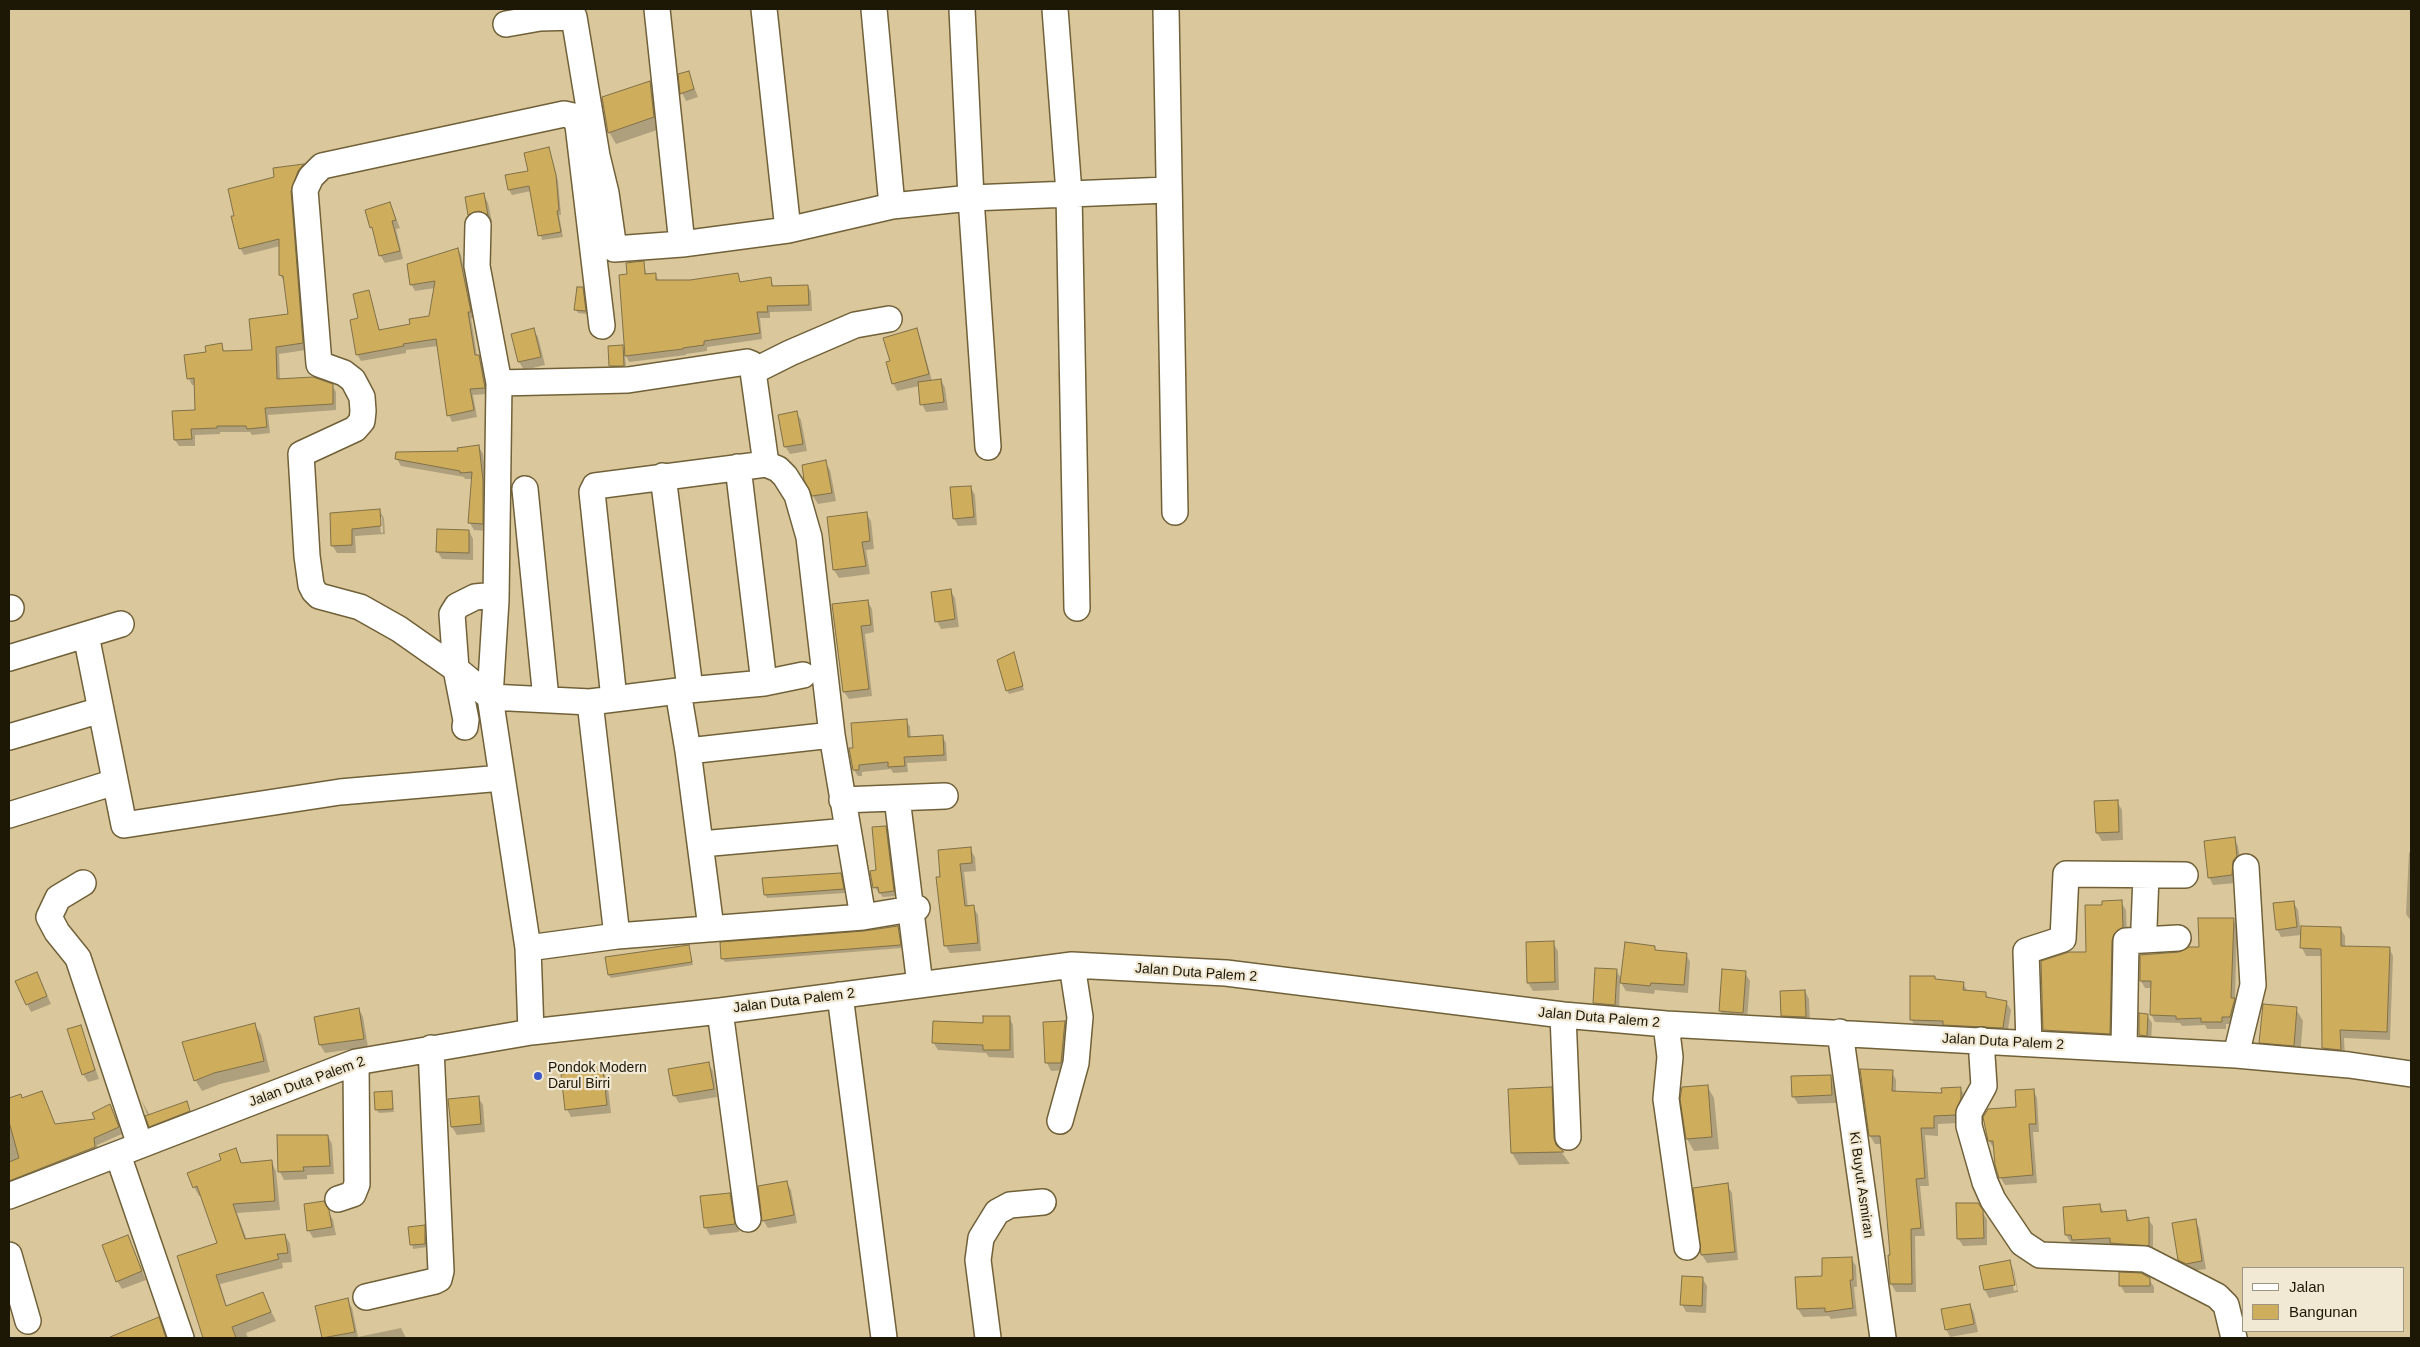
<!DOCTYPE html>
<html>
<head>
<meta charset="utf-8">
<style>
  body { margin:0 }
  #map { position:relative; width:2420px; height:1347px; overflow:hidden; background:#dac89c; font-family:Helvetica,sans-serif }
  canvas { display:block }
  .frame { position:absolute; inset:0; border:10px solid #1d1706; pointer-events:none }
  .legend { position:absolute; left:2242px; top:1267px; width:162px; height:65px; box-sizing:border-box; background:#f2e9d4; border:1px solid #9d9582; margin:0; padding:6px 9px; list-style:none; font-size:15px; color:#1d1706 }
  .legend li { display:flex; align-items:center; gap:10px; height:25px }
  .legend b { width:25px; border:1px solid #9d9582 }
</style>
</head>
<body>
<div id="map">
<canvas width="2420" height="1347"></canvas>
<div class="frame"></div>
<ul class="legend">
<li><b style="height:6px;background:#fff"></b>Jalan</li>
<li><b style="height:14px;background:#cead5c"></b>Bangunan</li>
</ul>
</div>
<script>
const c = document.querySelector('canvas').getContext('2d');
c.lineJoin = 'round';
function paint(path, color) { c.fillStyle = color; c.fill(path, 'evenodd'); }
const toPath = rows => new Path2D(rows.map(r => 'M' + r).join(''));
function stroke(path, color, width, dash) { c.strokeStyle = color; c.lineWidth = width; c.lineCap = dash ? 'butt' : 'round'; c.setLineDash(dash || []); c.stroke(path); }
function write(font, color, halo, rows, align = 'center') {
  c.font = font + ' Helvetica,sans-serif'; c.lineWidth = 4.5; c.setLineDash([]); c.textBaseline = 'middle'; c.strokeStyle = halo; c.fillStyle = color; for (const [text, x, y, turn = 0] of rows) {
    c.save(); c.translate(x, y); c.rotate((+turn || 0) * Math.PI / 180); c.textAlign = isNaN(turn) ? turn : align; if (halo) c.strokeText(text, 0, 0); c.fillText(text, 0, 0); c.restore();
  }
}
const shadow = toPath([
  [688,72,698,97,686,101,682,93],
  [650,83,657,95,660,129,616,144,609,132],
  [549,149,558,181,561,215,559,215,563,237,542,240,531,191,512,195,509,190,530,172],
  [303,165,307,171,306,350,279,354,280,380,332,385,336,392,336,410,268,415,270,433,252,435,250,432,220,432,220,434,195,435,195,446,179,446,175,440,196,411,195,385,192,385,189,379,207,353,221,345,225,352,253,351,289,315,285,282,280,275,280,246,244,255,240,248,275,178,274,169],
  [484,195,488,203,492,222,484,218,474,222,469,215,466,198],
  [390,203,400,228,396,229,403,259,385,263,380,255,367,211],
  [458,249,461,255,474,318,471,318,477,356,482,363,487,394,473,395,477,417,452,422,449,415,438,346,406,350,406,353,361,361,357,354,360,319,368,292,380,331,412,325,430,318,435,288,415,291,411,284],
  [643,263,647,275,655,274,659,281,690,281,737,275,741,283,770,279,774,287,808,286,811,292,812,311,770,312,770,318,760,318,762,339,707,347,707,351,686,354,686,355,629,362,625,354,626,369,612,369,610,366,622,346,625,351,628,276],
  [582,288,584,292,587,314,578,313,576,310],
  [533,329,538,337,545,365,524,370,519,362],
  [916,329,920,337,932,381,941,380,945,388,948,410,926,412,922,404,919,386,897,391,893,383,891,362],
  [796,412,801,420,807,451,790,454,785,446],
  [479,447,483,454,487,488,486,531,474,530,470,523,473,479,465,479,464,477,401,466,397,459,459,452],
  [825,462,830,470,836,501,818,504,813,496],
  [971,488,975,495,977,525,958,526,954,518],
  [379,510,384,518,385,534,355,536,356,553,337,553,332,545,332,514],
  [379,517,382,517,383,532,381,533],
  [866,513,871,521,874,549,866,550,870,574,839,578,834,570,828,518],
  [469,531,473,539,473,560,442,559,437,551],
  [950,590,955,598,959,627,941,629,937,621],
  [868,602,872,609,874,632,865,634,872,696,849,699,844,692,834,605],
  [1014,654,1024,690,1009,694,1007,690],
  [906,720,910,727,911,738,942,736,946,743,947,761,907,763,908,772,893,773,891,769,862,772,862,776,858,776,854,770,854,749],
  [2117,802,2122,810,2123,840,2102,841,2097,833],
  [885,827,888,832,896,896,883,897,874,887],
  [2234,838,2238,846,2241,865,2236,883,2213,885,2209,877],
  [970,849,975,857,976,871,964,872,968,907,973,907,978,915,981,951,950,953,945,945,941,878],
  [2409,852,2411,853,2411,921,2406,914],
  [840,874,845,893,767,898,765,894],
  [2121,902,2126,910,2127,936,2114,1041,2049,1038,2044,1030,2087,953,2104,906],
  [2293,902,2298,910,2301,935,2281,937,2277,929],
  [2233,919,2237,927,2235,1000,2239,1007,2234,1024,2226,1024,2226,1029,2207,1029,2205,1025,2182,1026,2180,1023,2155,1022,2151,1014,2152,988,2145,988,2141,981,2179,954,2200,949],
  [898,927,902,948,725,962,723,959],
  [2340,928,2345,936,2345,947,2389,948,2393,956,2390,1040,2344,1038,2345,1057,2328,1056,2323,1048,2322,956,2306,956,2302,948],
  [1553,943,1558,951,1559,990,1533,991,1528,983],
  [688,946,693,965,611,978,609,975],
  [1654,947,1657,952,1686,954,1690,962,1688,993,1655,990,1654,994,1626,991,1620,981,1619,1013,1599,1011,1594,1003,1616,970,1622,980],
  [37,973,51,1004,31,1012,27,1004],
  [1745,973,1750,981,1747,1021,1725,1019,1720,1011],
  [1934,977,1936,980,1963,983,1968,992,1985,993,1989,999,2006,1002,2011,1010,2007,1035,1916,1027,1911,1019],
  [1805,991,1809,999,1810,1025,1787,1024,1783,1016],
  [359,1009,363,1017,368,1047,325,1053,320,1045,342,1014,341,1011],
  [2296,1009,2303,1021,2300,1057,2267,1055,2260,1042],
  [2147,1015,2152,1023,2151,1043,2144,1043,2140,1035],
  [1009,1017,1013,1025,1014,1058,989,1057,986,1053,938,1050,933,1042],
  [1065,1022,1069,1030,1065,1070,1051,1071,1047,1063,1045,1023],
  [254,1024,261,1035,270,1072,220,1084,202,1091,196,1081,183,1043],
  [80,1026,99,1079,88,1082,83,1074],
  [708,1064,713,1071,717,1097,679,1103,674,1095],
  [602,1071,607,1079,611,1113,571,1117,567,1109],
  [1892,1072,1896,1080,1896,1093,1943,1095,1960,1088,1965,1096,1959,1123,1938,1124,1938,1136,1925,1135,1929,1186,1920,1186,1925,1236,1915,1236,1916,1292,1896,1292,1891,1284,1889,1256,1891,1256,1881,1144,1875,1144,1870,1136],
  [1831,1076,1835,1084,1836,1103,1798,1104,1793,1096],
  [1707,1086,1714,1098,1719,1149,1694,1151,1687,1139],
  [1551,1088,1558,1101,1560,1150,1570,1164,1519,1165,1512,1153,1510,1090],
  [2033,1090,2037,1098,2039,1132,2033,1132,2037,1183,2005,1185,2000,1177,1994,1149,1989,1141],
  [42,1092,55,1125,97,1120,113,1113,122,1134,97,1145,99,1155,13,1188,9,1180,9,1099,20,1096,23,1099],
  [391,1092,394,1112,379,1113,376,1109],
  [478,1097,483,1105,485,1132,457,1135,452,1127],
  [141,1099,150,1116,187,1103,193,1117,154,1132],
  [328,1136,332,1144,334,1174,307,1175,307,1179,284,1180,280,1172],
  [235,1149,242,1164,271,1161,276,1171,280,1210,237,1213,247,1240,285,1235,290,1244,292,1262,282,1263,283,1268,220,1284,227,1307,262,1293,276,1321,246,1333,248,1338,205,1338,179,1257,218,1244,201,1196,199,1196,194,1187],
  [786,1182,791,1190,797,1223,768,1228,763,1220],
  [1727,1185,1732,1193,1738,1260,1707,1263,1702,1255],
  [729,1194,734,1202,739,1232,710,1235,705,1227],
  [323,1202,333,1220,336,1235,313,1238,309,1231],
  [1978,1204,1987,1220,1987,1245,1963,1246,1958,1238],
  [2100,1206,2104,1213,2125,1211,2130,1221,2148,1219,2153,1226,2153,1253,2078,1248,2075,1243,2071,1243,2066,1235,2065,1208],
  [2195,1220,2199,1228,2206,1269,2191,1271,2184,1268,2179,1259],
  [424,1227,427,1247,413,1249,409,1228],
  [128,1236,146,1280,122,1289,117,1281],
  [1851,1258,1856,1266,1857,1287,1854,1287,1857,1316,1831,1319,1829,1316,1803,1317,1798,1309,1797,1278,1824,1277],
  [2009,1262,2014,1270,2018,1292,1989,1298,1985,1290,1980,1267],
  [2010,1269,2013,1269,2017,1290,2014,1291],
  [1702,1278,1707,1286,1706,1313,1686,1312,1682,1304],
  [2149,1279,2154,1287,2154,1293,2125,1293,2120,1285],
  [347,1300,352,1308,358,1337,401,1328,406,1338,323,1338,316,1306],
  [1970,1305,1974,1313,1978,1332,1950,1337,1946,1329],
  [158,1319,167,1338,109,1338]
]);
const building = toPath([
  [689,71,694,89,680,94,678,74,689,71],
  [650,81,654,117,608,133,602,97,650,81],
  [549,147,556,175,559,210,557,211,561,232,538,236,529,186,508,190,505,175,528,171,524,153,549,147],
  [304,164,298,171,291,191,303,343,276,347,277,379,313,377,333,384,333,404,265,408,267,427,247,429,246,426,217,426,217,428,191,429,192,439,174,440,172,411,195,410,194,378,187,379,184,355,206,352,205,346,222,343,223,351,252,350,249,319,288,314,283,276,279,275,279,239,239,249,231,216,234,216,228,189,274,177,273,168,304,164],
  [484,193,488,216,479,211,468,215,465,197,484,193],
  [390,202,396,220,392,221,400,251,379,256,372,227,370,228,365,210,390,202],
  [458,248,471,312,468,312,475,355,479,355,485,388,470,389,474,410,447,416,436,339,403,344,404,346,356,355,350,320,358,318,353,294,369,290,379,330,410,324,409,319,429,316,435,281,410,285,407,264,458,248],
  [644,261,645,274,656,273,656,280,690,280,738,273,740,282,771,277,772,286,808,285,809,305,767,306,768,312,757,312,760,333,704,341,704,345,683,348,683,349,625,356,619,275,627,274,626,263,644,261],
  [577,287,583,287,586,311,574,310,577,287],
  [534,328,541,357,518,362,511,334,534,328],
  [917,328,929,374,892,384,886,362,890,361,883,338,917,328],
  [623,345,624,366,609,366,608,346,623,345],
  [941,379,944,402,920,405,918,382,941,379],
  [797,411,803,444,784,447,778,415,797,411],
  [479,445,483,480,483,524,468,523,472,472,460,473,460,471,395,459,396,452,458,451,457,448,479,445],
  [826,460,832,493,812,496,804,480,802,465,826,460],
  [971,486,974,517,953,519,950,487,971,486],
  [380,509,381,526,352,529,352,545,331,546,330,513,380,509],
  [867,512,870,541,862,542,866,566,833,570,827,517,867,512],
  [437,529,469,530,469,553,436,552,437,529],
  [951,589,955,619,935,622,931,592,951,589],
  [868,600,871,625,861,626,869,689,843,692,832,604,868,600],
  [1014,652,1023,686,1006,691,997,660,1014,652],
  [907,719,908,737,943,735,944,755,904,757,905,766,888,767,888,762,859,765,859,770,853,770,849,748,853,748,851,723,907,719],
  [2118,800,2119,832,2096,833,2094,801,2118,800],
  [886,826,894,891,879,893,878,887,873,888,870,871,876,870,872,827,886,826],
  [2235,837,2237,856,2233,861,2232,875,2208,878,2204,841,2235,837],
  [971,847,972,863,960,864,965,906,974,905,978,943,944,946,936,877,940,877,938,850,971,847],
  [841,873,844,889,764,895,762,878,841,873],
  [2122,900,2123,927,2114,934,2112,941,2110,1034,2043,1030,2041,961,2069,952,2086,952,2085,905,2102,905,2102,901,2122,900],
  [2294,901,2297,927,2276,930,2273,903,2294,901],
  [2198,918,2234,918,2231,998,2235,998,2230,1017,2222,1017,2222,1022,2201,1022,2201,1018,2176,1019,2176,1016,2150,1015,2151,981,2140,981,2140,955,2179,952,2189,947,2199,947,2198,918],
  [898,926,901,945,721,959,720,942,864,931,898,926],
  [2301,926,2341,927,2341,946,2390,947,2387,1032,2340,1030,2341,1050,2322,1048,2321,949,2300,948,2301,926],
  [1554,941,1555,982,1527,983,1526,942,1554,941],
  [1625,942,1655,946,1655,950,1687,953,1684,985,1651,983,1650,986,1620,983,1625,942],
  [689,945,692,962,608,975,605,957,689,945],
  [1595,968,1617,969,1615,1005,1593,1003,1595,968],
  [1722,969,1746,971,1743,1013,1719,1011,1722,969],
  [37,972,47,996,26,1005,15,981,37,972],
  [1910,976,1935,976,1935,979,1964,982,1963,990,1986,992,1986,997,2007,1001,2003,1028,1943,1025,1943,1021,1910,1020,1910,976],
  [1805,990,1806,1017,1781,1016,1780,991,1805,990],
  [2263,1004,2297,1007,2294,1046,2259,1043,2263,1004],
  [359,1008,364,1039,319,1045,314,1017,359,1008],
  [2139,1013,2148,1014,2147,1036,2139,1035,2139,1013],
  [983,1016,1010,1016,1010,1050,983,1050,983,1045,932,1043,933,1021,983,1023,983,1016],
  [1065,1021,1061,1063,1045,1063,1043,1022,1065,1021],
  [255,1023,264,1061,214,1073,194,1081,182,1042,255,1023],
  [81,1025,95,1070,82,1075,67,1029,81,1025],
  [709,1062,714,1089,673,1096,668,1069,709,1062],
  [1860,1069,1893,1070,1892,1091,1942,1093,1941,1088,1961,1087,1961,1098,1955,1115,1934,1116,1934,1128,1921,1128,1925,1178,1916,1179,1921,1228,1911,1229,1912,1284,1890,1284,1888,1255,1890,1255,1880,1136,1869,1136,1860,1069],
  [603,1070,607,1105,565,1110,561,1074,603,1070],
  [1831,1075,1832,1095,1792,1097,1791,1076,1831,1075],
  [1708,1085,1712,1137,1686,1139,1680,1099,1682,1087,1708,1085],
  [1552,1087,1554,1138,1556,1145,1564,1152,1511,1153,1508,1089,1552,1087],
  [2034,1089,2036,1124,2029,1124,2033,1175,1999,1178,1995,1165,1993,1141,1988,1141,1983,1117,1988,1109,2016,1107,2015,1090,2034,1089],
  [42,1091,55,1124,95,1119,92,1113,110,1104,119,1127,94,1138,95,1147,9,1181,9,1162,19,1158,9,1122,9,1098,21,1094,22,1098,42,1091],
  [392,1091,393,1109,375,1110,374,1092,392,1091],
  [479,1096,481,1124,451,1127,448,1099,479,1096],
  [187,1101,190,1111,149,1127,145,1116,187,1101],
  [277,1135,328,1135,330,1166,303,1167,304,1171,278,1172,277,1135],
  [236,1148,241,1163,272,1160,275,1201,233,1204,245,1239,285,1234,288,1253,277,1254,279,1259,216,1275,226,1306,263,1292,271,1312,232,1327,236,1338,203,1338,177,1256,217,1243,197,1186,193,1188,187,1173,221,1160,219,1154,236,1148],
  [787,1181,794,1215,762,1221,758,1186,787,1181],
  [1728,1183,1735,1252,1701,1255,1693,1188,1728,1183],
  [730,1193,735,1224,704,1228,700,1196,730,1193],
  [324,1201,329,1210,332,1227,307,1231,304,1204,324,1201],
  [1956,1203,1978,1203,1983,1210,1984,1238,1957,1239,1956,1203],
  [2100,1204,2101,1212,2126,1210,2127,1221,2149,1217,2149,1246,2110,1243,2110,1238,2072,1240,2071,1235,2065,1235,2063,1207,2100,1204],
  [2196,1219,2202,1261,2186,1264,2178,1260,2172,1223,2196,1219],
  [425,1225,425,1244,410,1245,408,1227,425,1225],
  [128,1235,142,1271,116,1282,102,1245,128,1235],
  [1852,1257,1853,1280,1850,1280,1853,1308,1825,1312,1825,1308,1797,1309,1795,1277,1822,1276,1822,1258,1852,1257],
  [2010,1260,2015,1285,1984,1290,1979,1266,2010,1260],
  [2119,1272,2141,1273,2150,1278,2150,1286,2119,1286,2119,1272],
  [1682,1276,1703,1277,1702,1306,1680,1305,1682,1276],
  [348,1298,355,1332,322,1338,315,1306,348,1298],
  [1970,1304,1974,1324,1945,1330,1941,1309,1970,1304],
  [159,1317,166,1338,110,1338,110,1337,159,1317]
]);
const minor = toPath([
  [657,9,682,244],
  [764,9,788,230],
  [874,9,892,206],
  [962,9,971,198,988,447],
  [1055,9,1069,193,1077,608],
  [1166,9,1175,512],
  [506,24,540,18,574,17,597,156,606,193,614,249,682,244,788,230,892,206,971,198,1168,190],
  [478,225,477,266,499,383,496,600,490,697,528,948,531,1032],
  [602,326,578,125,573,116,564,114,322,166,311,177,305,190,319,364,344,373,353,380,362,397,363,411,362,421,355,429,301,454,307,556,311,585,314,591,319,596,360,607,399,629,456,669,490,697,590,702,678,691,764,683,803,675],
  [754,371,790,353,855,325,889,319],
  [499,383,628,380,747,362,752,364,766,464,778,469,785,476,797,495,809,537,832,735,863,917],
  [738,467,764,683],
  [663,476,690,689],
  [525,489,546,699],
  [9,608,11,608],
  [86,635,124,825,340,792,502,778],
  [9,658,121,624],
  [678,691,688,751,711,928],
  [614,699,592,492,595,486,766,464],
  [590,702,617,936],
  [465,727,466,720,456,669,452,614,457,606,475,597,485,596,496,600],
  [9,737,101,710],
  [688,751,832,735],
  [897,798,920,985],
  [842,800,945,796],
  [9,815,115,782],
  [701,844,848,831],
  [83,883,58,898,49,917,57,932,78,958,140,1145],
  [2144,927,2146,875],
  [528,948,617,936,863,917,917,908],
  [840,995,884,1338],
  [720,1011,748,1219],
  [1563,1015,1568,1137],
  [1666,1024,1670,1057,1666,1099,1687,1247],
  [1840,1032,1883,1338],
  [1981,1040,1984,1086,1969,1113,1969,1126,1985,1182,1993,1200,2022,1243,2040,1255,2145,1259,2217,1296,2226,1305,2234,1338],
  [2029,1043,2026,951,2063,939,2066,874,2185,875],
  [2124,1048,2126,941,2178,938],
  [2236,1055,2253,985,2246,867],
  [1060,1121,1076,1063,1080,1017,1072,965],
  [118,1155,181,1338],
  [9,1196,356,1062,531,1032,720,1011,1072,965,1226,973,1563,1015,1666,1024,2236,1055,2349,1065,2411,1074],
  [338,1199,353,1194,357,1184,356,1062],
  [9,1255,28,1321],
  [366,1297,435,1281,439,1279,441,1271,431,1048],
  [988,1338,978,1260,981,1238,997,1212,1010,1205,1043,1202]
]);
const markers = [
  [538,1076,5,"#3957c9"]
];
const streetNames = [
  ["Jalan Duta Palem 2",1196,973,4],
  ["Jalan Duta Palem 2",794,1001,-7],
  ["Jalan Duta Palem 2",1599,1018,5],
  ["Jalan Duta Palem 2",2003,1042,3],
  ["Jalan Duta Palem 2",307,1082,-20],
  ["Ki Buyut Asmiran",1861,1185,82]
];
const poiNames = [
  ["Pondok Modern",548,1068],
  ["Darul Birri",548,1084]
];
paint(shadow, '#0003');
paint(building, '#cead5c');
stroke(building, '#817048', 1);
stroke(minor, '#716139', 28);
stroke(minor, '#fff', 25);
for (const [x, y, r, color] of markers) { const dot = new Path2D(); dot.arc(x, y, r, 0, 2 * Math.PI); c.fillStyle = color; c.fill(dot); stroke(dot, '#f2e9d4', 2); }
write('14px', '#1d1706', '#f2e9d4', streetNames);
write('14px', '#1d1706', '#f2e9d4', poiNames, 'left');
</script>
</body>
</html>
